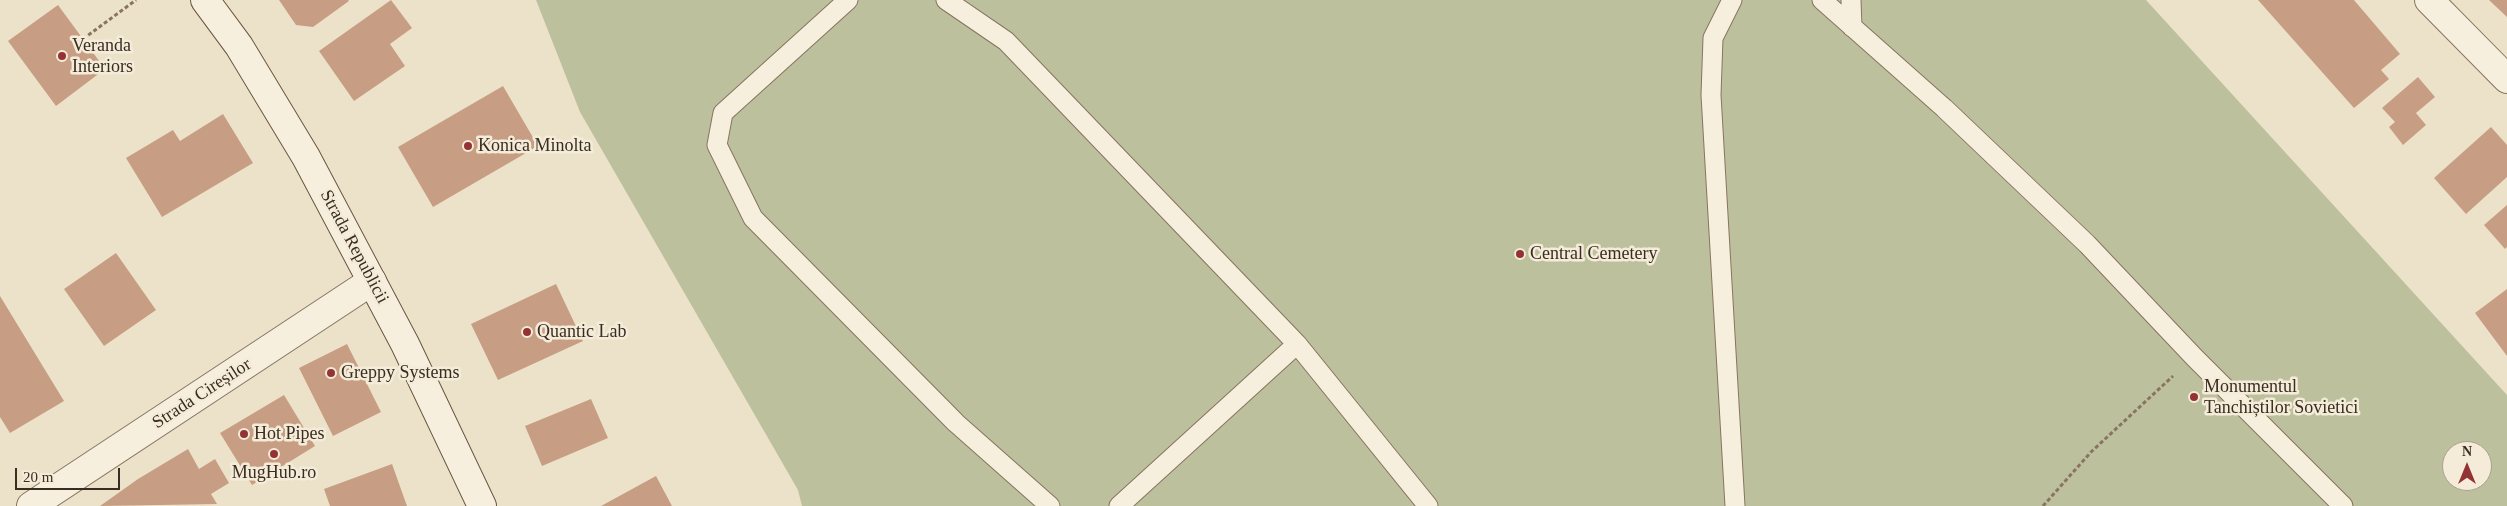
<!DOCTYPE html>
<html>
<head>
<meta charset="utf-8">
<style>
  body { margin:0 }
  #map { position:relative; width:2507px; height:506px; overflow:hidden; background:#ece2ca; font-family:Georgia,serif }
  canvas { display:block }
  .north { position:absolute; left:2442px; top:441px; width:50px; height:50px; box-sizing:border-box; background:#f4ecd9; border:1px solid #a9a090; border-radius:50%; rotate:0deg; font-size:14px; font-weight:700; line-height:20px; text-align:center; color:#392d22 }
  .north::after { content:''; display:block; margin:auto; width:18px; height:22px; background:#933335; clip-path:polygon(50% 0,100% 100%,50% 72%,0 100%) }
  .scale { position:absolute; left:15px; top:468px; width:105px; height:22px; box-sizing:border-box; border:2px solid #392d22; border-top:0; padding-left:6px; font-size:15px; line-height:18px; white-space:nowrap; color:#392d22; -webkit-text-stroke:4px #f4ecd9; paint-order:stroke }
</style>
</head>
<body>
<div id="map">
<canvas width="2507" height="506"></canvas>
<div class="north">N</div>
<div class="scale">20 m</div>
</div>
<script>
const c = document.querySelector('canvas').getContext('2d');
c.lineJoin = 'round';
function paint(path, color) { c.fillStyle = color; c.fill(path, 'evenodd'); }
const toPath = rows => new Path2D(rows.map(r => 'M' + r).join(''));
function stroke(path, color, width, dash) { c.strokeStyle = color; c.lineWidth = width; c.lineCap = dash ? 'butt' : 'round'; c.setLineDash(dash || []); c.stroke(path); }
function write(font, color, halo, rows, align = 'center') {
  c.font = font + ' Georgia,serif'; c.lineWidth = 5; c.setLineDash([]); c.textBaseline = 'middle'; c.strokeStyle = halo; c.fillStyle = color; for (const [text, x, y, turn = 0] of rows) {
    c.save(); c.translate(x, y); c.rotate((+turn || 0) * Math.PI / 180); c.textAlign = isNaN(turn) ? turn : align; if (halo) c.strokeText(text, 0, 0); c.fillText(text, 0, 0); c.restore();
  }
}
const cemetery = toPath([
  [536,0,2146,0,2507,395,2507,506,802,506,798,490,580,112],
  [2452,451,2482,451,2482,481,2452,481]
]);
const building = toPath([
  [279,0,348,0,349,1,313,27,296,25],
  [391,0,412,28,390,44,405,66,354,101,319,51],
  [2258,0,2354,0,2400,54,2381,70,2389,79,2354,108],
  [2489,0,2507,0,2507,17],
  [58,5,105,69,56,106,8,41],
  [2418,77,2435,97,2416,113,2426,125,2403,145,2389,127,2395,122,2382,108],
  [503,86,538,146,433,207,398,147],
  [223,114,253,163,162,217,126,158,173,130,180,141],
  [2491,127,2507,145,2507,177,2466,214,2434,178],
  [2507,205,2507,247,2505,249,2484,225],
  [116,253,156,310,104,346,64,289],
  [556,284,583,341,498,380,471,324],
  [2507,289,2507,356,2475,313],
  [0,296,64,401,10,433,0,417],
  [347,344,381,412,333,436,299,368],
  [284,395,315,446,252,485,220,433],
  [591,399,608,438,542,466,525,426],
  [188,449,199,469,215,459,229,483,211,494,217,504,100,506,138,479],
  [392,464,407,506,330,506,324,489],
  [656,476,672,506,601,506]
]);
const path = toPath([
  [83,39,136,0],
  [2043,506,2091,452,2173,376]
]);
const lane = toPath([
  [848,0,723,113,717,145,753,218,956,423,1050,506],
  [946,0,1006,41,1297,344,1428,506],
  [1732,0,1713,38,1711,95,1735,506],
  [1822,0,1944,108,2087,244,2194,357,2343,506],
  [1851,0,1852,27],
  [1119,506,1297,344]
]);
const street = toPath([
  [2429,0,2507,79],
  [31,506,372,281]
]);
const secondary = toPath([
  [205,0,239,46,306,157,405,344,482,506]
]);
const markers = [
  [62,56,5,"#933335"],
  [468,146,5,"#933335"],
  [1520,254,5,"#933335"],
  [527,332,5,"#933335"],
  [331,373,5,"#933335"],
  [2194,397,5,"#933335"],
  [244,434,5,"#933335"],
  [274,454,5,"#933335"]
];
const poiNames = [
  ["Veranda",72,46],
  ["Interiors",72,67],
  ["Konica Minolta",478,146],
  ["Central Cemetery",1530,254],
  ["Quantic Lab",537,332],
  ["Greppy Systems",341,373],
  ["Monumentul",2204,387],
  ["Tanchiștilor Sovietici",2204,408],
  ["Hot Pipes",254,434],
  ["MugHub.ro",274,473,"center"]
];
const streetNames = [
  ["Strada Republicii",354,247,62],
  ["Strada Cireșilor",202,394,-33]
];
paint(cemetery, '#bcc09d');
paint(building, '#c79e83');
stroke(lane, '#887460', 21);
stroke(street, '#887460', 30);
stroke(secondary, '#6a5642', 30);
stroke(path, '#887460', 3, [4, 2.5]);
stroke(lane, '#f7efdd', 19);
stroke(street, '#f7efdd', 28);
stroke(secondary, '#f7efdd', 28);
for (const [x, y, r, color] of markers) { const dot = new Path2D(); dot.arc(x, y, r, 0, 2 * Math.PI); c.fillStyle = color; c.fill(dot); stroke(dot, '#f4ecd9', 2); }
write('18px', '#392d22', '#f4ecd9', poiNames, 'left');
write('18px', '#392d22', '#f4ecd9', streetNames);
</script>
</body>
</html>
